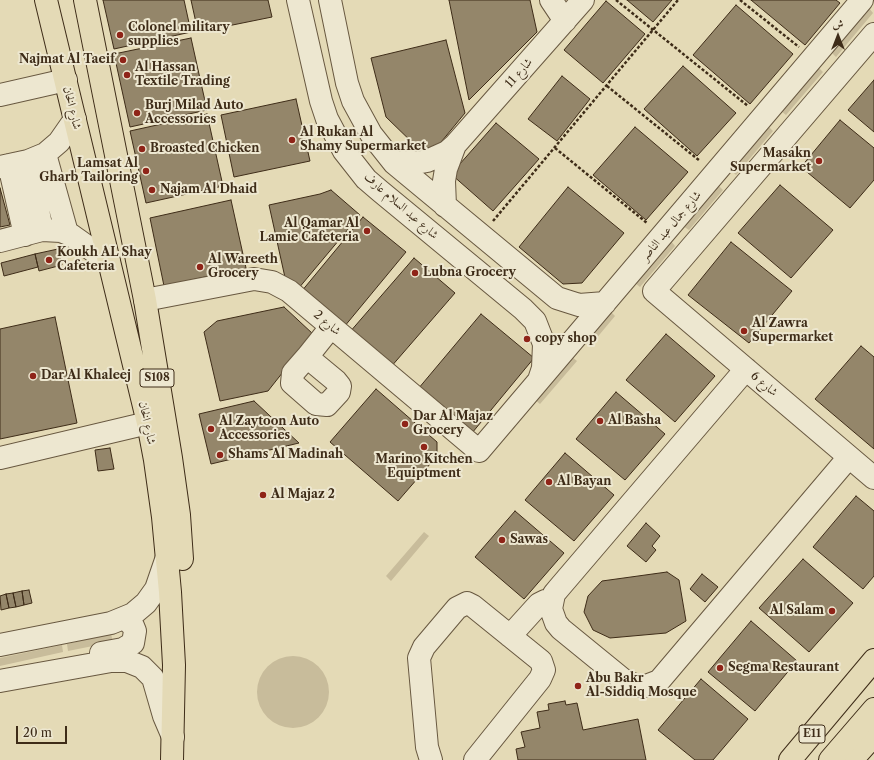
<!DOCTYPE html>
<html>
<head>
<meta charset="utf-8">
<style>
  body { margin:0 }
  #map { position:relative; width:874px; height:760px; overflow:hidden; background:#e4dab6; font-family:"Libre Caslon Text",Amiri,serif }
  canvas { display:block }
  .north { position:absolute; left:818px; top:16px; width:40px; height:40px; -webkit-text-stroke:3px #ede7d0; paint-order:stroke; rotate:0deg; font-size:11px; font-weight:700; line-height:16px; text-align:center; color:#3e2c18 }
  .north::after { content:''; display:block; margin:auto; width:14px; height:18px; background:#3e2c18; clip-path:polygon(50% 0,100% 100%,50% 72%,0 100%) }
  .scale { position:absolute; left:16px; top:726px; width:51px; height:18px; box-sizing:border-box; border:2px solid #3e2c18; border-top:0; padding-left:5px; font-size:12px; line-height:14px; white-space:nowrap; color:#3e2c18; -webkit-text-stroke:3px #ede7d0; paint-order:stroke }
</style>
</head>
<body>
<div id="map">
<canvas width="874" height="760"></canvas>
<div class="north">ش</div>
<div class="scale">20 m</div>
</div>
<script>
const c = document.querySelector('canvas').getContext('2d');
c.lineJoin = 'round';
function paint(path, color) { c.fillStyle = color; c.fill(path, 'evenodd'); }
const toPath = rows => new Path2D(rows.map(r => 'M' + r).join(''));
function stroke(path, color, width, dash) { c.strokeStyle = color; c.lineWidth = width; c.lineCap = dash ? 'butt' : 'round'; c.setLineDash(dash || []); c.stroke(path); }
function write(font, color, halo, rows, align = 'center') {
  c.font = font + ' "Libre Caslon Text",Amiri,serif'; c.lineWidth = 4; c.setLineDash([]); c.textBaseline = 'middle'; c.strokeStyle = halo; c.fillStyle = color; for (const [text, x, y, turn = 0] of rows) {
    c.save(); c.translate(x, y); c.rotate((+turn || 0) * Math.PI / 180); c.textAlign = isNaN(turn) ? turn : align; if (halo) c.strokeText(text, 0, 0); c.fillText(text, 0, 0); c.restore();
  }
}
const green = toPath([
  [869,8,873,13,836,57,831,52],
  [818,67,823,72,786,115,781,111],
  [768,126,773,131,736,175,731,170],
  [718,185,723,190,689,230,683,226],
  [671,241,675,246,640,287,635,283],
  [611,312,615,316,590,346,585,342],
  [572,357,577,361,540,404,535,400],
  [424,532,429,536,391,581,386,576],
  [111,634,113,642,68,651,67,644],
  [62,645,63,652,0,666,0,658],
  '257 692a36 36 0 1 1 72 0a36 36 0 1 1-72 0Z'
]);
const building = toPath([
  [103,0,184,0,191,32,114,49,103,0],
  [191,0,268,0,272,17,198,32,191,0],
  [449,0,530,0,537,32,469,100,449,0],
  [627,0,672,0,653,22,627,0],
  [751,0,836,0,840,3,805,45,751,0],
  [606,1,645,34,603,83,564,50,606,1],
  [736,5,793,54,750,104,693,55,736,5],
  [191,38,207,110,130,127,114,54,191,38],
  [446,40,465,113,437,147,419,149,386,117,371,58,446,40],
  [683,66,736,113,697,156,644,109,683,66],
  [562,76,590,99,557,141,528,119,562,76],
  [874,80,874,132,848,110,874,80],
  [296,99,310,161,234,177,221,115,296,99],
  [207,114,223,186,146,203,130,131,207,114],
  [840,120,874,148,874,180,850,208,801,167,840,120],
  [496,123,539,159,493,211,451,174,496,123],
  [635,127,688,172,646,220,593,175,635,127],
  [780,185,833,230,791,278,738,233,780,185],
  [568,187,624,233,582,283,563,284,519,247,568,187],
  [0,188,10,225,0,227,0,188],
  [331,190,360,215,298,289,286,282,269,205,320,194,331,190],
  [231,200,246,268,164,286,150,218,231,200],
  [363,217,406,252,344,327,301,292,363,217],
  [731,242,792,291,749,343,688,295,731,242],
  [58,249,62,265,39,271,35,254,58,249],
  [35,254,38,267,4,276,1,263,35,254],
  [414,258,455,293,390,368,349,333,414,258],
  [284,307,313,334,268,391,220,401,204,332,217,321,284,307],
  [481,314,534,358,472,433,418,389,481,314],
  [55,317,77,423,0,439,0,329,55,317],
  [666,334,715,376,675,422,626,380,666,334],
  [861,346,874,357,874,449,815,399,861,346],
  [376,389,437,442,437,456,398,501,330,442,376,389],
  [616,392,665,434,625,480,576,439,616,392],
  [254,401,299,443,211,464,199,414,254,401],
  [110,448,114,469,98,471,95,450,110,448],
  [565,453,614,495,574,541,525,500,565,453],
  [856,496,874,511,874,576,863,589,813,547,856,496],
  [515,511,564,553,524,599,475,557,515,511],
  [646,523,660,536,652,546,656,550,646,562,627,546,646,523],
  [803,559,853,603,809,652,759,608,803,559],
  [667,572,679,580,686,621,666,633,610,638,593,630,584,612,588,596,602,581,667,572],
  [702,574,718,587,705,602,690,589,702,574],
  [29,590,32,603,24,605,22,591,29,590],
  [22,591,24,605,16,607,13,593,22,591],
  [13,593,16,607,9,608,6,594,13,593],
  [6,594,9,608,1,610,0,596,6,594],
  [751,621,797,661,755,711,708,672,751,621],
  [701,679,748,719,713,760,695,760,658,730,701,679],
  [565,701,566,705,577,703,583,730,638,719,646,760,518,760,516,749,525,747,521,732,540,728,537,712,549,710,548,704,565,701]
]);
const path = toPath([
  [616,0,748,106],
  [740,0,799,47],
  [607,86,700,161],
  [555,148,647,223],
  [493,221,678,0]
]);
const minor = toPath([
  [298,0,321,101,327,119,344,151,366,179,380,191,523,309,535,321,544,344,543,368,539,380],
  [330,0,347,83,353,101,371,134,394,163,557,298,579,305,605,303],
  [551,0,565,21],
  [874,34,654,291,874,478],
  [0,95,66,80],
  [45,154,67,233],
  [28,161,42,230],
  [394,163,416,163,427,161,447,152,455,145,583,0],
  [9,165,25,235],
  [0,167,28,161,45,154,59,142,75,119],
  [445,206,444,181,446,169,455,145],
  [0,241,42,230,61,231,71,235,109,262],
  [145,300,254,279,272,282,289,291,479,451,862,0],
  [307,357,336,381,340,386,339,392,327,405,316,404,292,383,293,373,307,357],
  [307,357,331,327],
  [746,369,559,588,554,594,551,609,556,623,561,629,626,682,639,686,646,686,659,681,849,457],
  [0,458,148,423],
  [510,636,539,604,545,601,552,601],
  [0,645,111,623,133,614,146,603,156,589,167,557],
  [101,653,123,649,133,643,135,631,133,626,125,618],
  [0,681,111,661,127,661,142,667,153,678,164,716,173,737],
  [431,760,427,747,419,658,424,647,457,608,467,603,473,606,541,661,544,670,540,679,475,760]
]);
const major = toPath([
  [46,0,148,423,155,460,163,517,170,592,174,665,172,760],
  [85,0,145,300,171,458,179,515,182,559],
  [852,760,874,735]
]);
const highway = toPath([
  [790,760,874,660],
  [830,760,874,709]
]);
const markers = [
  [120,35,4,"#8f2418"],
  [123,60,4,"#8f2418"],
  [127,75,4,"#8f2418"],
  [137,113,4,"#8f2418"],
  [292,140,4,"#8f2418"],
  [142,149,4,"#8f2418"],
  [819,161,4,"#8f2418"],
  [146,171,4,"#8f2418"],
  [152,190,4,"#8f2418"],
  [367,231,4,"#8f2418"],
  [49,260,4,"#8f2418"],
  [200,267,4,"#8f2418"],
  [415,273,4,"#8f2418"],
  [744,331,4,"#8f2418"],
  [527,339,4,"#8f2418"],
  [33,376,4,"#8f2418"],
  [600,421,4,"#8f2418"],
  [405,424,4,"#8f2418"],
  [211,429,4,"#8f2418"],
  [424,447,4,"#8f2418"],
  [220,455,4,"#8f2418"],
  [549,482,4,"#8f2418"],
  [263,495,4,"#8f2418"],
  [502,540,4,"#8f2418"],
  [832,611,4,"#8f2418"],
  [720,668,4,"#8f2418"],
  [578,686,4,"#8f2418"]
];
const shields = [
  [157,378,34],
  [812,734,26]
];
const shieldNames = [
  ["S108",157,378],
  ["E11",812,734]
];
const poiNames = [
  ["Colonel military",128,28],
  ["supplies",128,42],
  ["Najmat Al Taeif",115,60,"right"],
  ["Al Hassan",135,68],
  ["Textile Trading",135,82],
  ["Burj Milad Auto",145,106],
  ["Accessories",145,120],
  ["Al Rukan Al",300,133],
  ["Shamy Supermarket",300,147],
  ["Broasted Chicken",150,149],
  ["Masakn",811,154,"right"],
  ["Supermarket",811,168,"right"],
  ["Lamsat Al",138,164,"right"],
  ["Gharb Tailoring",138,178,"right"],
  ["Najam Al Dhaid",160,190],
  ["Al Qamar Al",359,224,"right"],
  ["Lamie Cafeteria",359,238,"right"],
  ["Koukh AL Shay",57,253],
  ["Cafeteria",57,267],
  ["Al Wareeth",208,260],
  ["Grocery",208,274],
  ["Lubna Grocery",423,273],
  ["Al Zawra",752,324],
  ["Supermarket",752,338],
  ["copy shop",535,339],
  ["Dar Al Khaleej",41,376],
  ["Dar Al Majaz",413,417],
  ["Grocery",413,431],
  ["Al Basha",608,421],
  ["Al Zaytoon Auto",219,422],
  ["Accessories",219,436],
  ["Shams Al Madinah",228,455],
  ["Marino Kitchen",424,460,"center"],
  ["Equiptment",424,474,"center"],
  ["Al Bayan",557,482],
  ["Al Majaz 2",271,495],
  ["Sawas",510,540],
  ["Al Salam",824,611,"right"],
  ["Segma Restaurant",728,668],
  ["Abu Bakr",586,679],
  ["Al-Siddiq Mosque",586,693]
];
const streetNames = [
  ["شارع 11",519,73,-49],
  ["شارع الخان",72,108,76],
  ["شارع عبد السلام عارف",401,206,41],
  ["شارع جمال عبد الناصر",671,226,-50],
  ["شارع 2",327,323,40],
  ["شارع 6",764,384,40],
  ["شارع الخان",147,423,78]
];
paint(green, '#c8bc9b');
paint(building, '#94866a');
stroke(building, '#3e2c18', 1);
stroke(minor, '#685840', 24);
stroke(major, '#3e2c18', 24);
stroke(highway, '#3e2c18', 24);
stroke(path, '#3e2c18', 2.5, [3, 2]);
stroke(minor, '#ede7d0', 22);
stroke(major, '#e4dab6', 22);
stroke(highway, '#e4dab6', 22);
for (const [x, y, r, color] of markers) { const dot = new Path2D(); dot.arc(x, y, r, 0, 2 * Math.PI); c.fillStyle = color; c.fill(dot); stroke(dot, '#ede7d0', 1.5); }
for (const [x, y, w] of shields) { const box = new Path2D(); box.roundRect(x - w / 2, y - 9, w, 18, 3); c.fillStyle = '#ede7d0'; c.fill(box); stroke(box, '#3e2c18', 1); }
write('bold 11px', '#3e2c18', null, shieldNames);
write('bold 12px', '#3e2c18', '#ede7d0', poiNames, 'left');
write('12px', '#3e2c18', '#ede7d0', streetNames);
</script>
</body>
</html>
